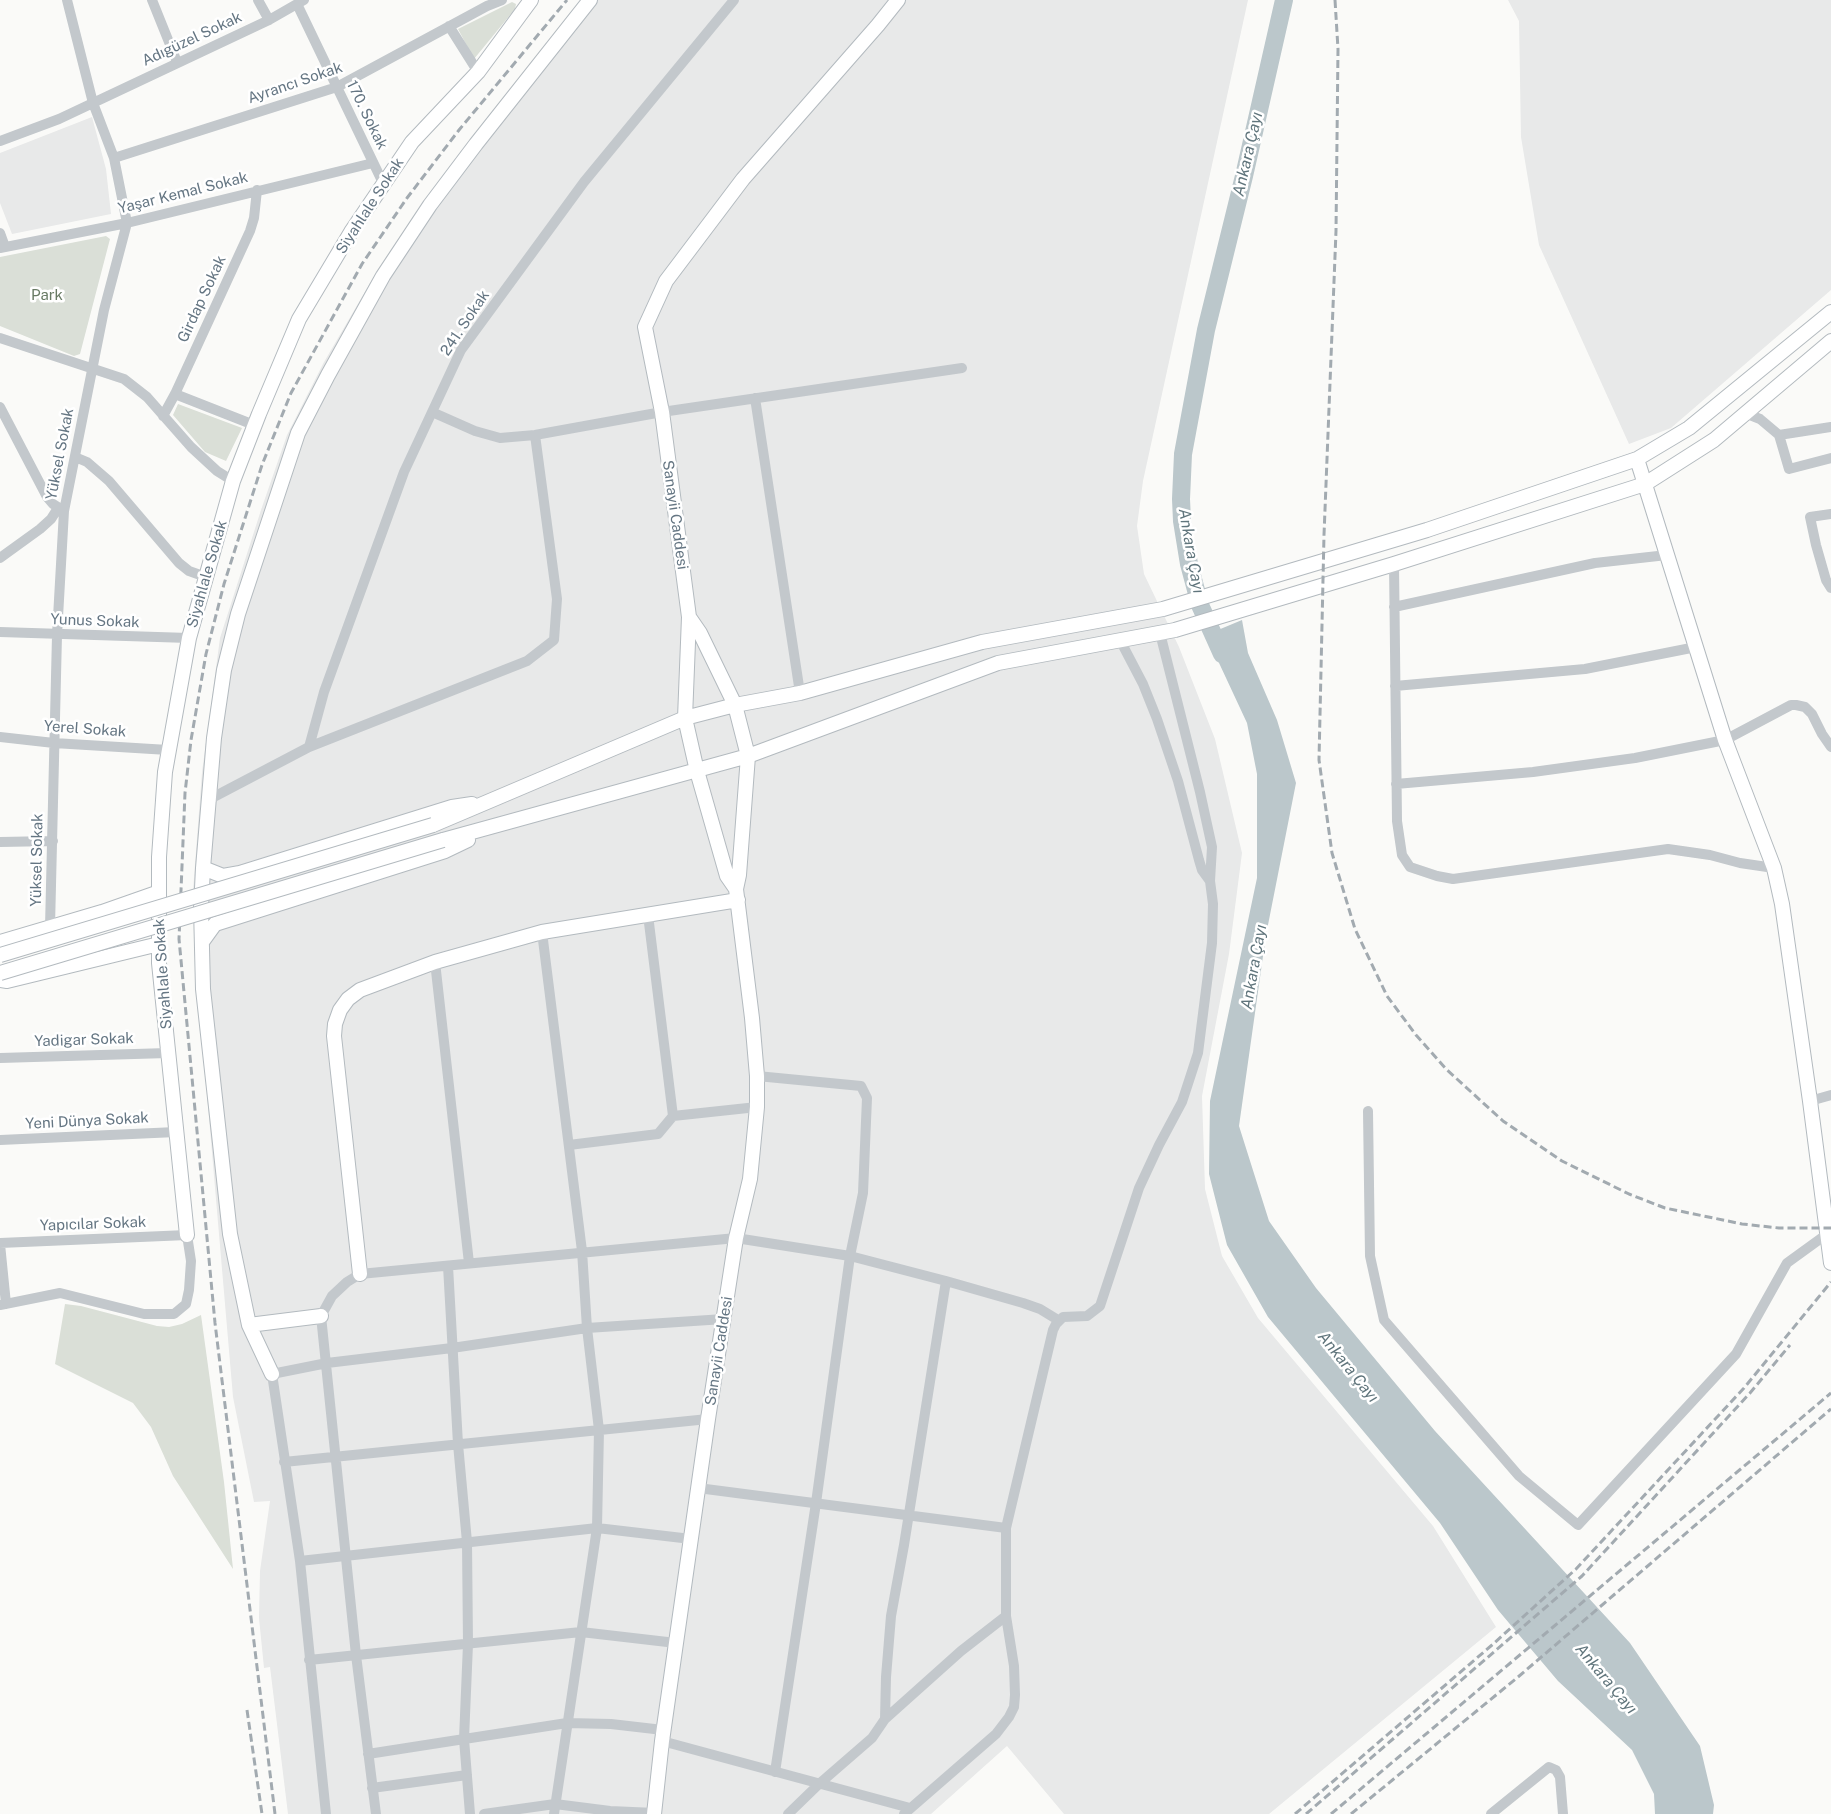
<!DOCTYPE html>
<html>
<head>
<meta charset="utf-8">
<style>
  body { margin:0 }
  canvas { display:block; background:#fafaf8 }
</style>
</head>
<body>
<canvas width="1831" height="1814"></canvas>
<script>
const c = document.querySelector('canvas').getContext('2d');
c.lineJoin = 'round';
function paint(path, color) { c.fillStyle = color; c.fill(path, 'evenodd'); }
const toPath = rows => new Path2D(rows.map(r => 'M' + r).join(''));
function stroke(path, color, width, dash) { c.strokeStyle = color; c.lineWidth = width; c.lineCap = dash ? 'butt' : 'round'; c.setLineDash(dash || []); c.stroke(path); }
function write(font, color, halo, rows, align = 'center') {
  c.font = font + ' "Public Sans",sans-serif'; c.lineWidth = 5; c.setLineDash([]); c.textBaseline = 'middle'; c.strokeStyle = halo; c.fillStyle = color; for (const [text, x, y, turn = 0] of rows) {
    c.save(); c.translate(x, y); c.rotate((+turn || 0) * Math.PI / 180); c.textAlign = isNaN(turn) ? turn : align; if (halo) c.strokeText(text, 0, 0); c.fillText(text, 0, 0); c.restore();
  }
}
const built = toPath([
  [582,0,1248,0,1143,481,1137,526,1144,574,1179,647,1215,739,1242,853,1229,954,1202,1096,1205,1189,1222,1256,1258,1318,1433,1526,1496,1627,1269,1814,1064,1814,1007,1746,931,1814,288,1814,270,1667,264,1668,259,1618,260,1571,270,1501,254,1502,233,1397,195,955,193,891,202,772,220,638,261,510,287,435,324,362,373,278,417,212,457,158],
  [1508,0,1831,0,1831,290,1671,428,1629,444,1539,245,1521,137,1519,21],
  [92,117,106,169,111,214,12,234,0,203,0,153]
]);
const green = toPath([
  [512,2,516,4,515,9,474,59,458,29],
  [106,236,110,239,80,354,74,356,0,326,0,257],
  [178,404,242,428,226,461,205,452,173,415],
  [65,1304,81,1306,157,1326,169,1327,182,1324,201,1315,224,1482,233,1569,173,1476,151,1427,133,1403,55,1364]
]);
const water = toPath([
  [1242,620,1248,653,1277,720,1296,783,1266,935,1239,1126,1269,1221,1316,1288,1435,1431,1630,1643,1700,1746,1714,1805,1713,1814,1655,1814,1654,1794,1632,1750,1558,1681,1498,1610,1440,1523,1268,1317,1227,1245,1209,1174,1210,1101,1257,878,1257,774,1247,723,1206,635]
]);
const river = toPath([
  [1222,654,1200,605,1189,564,1182,521,1181,499,1183,454,1206,330,1244,176,1284,0]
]);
const street = toPath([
  [152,0,177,62],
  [258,0,269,20],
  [297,4,384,185],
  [449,26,478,72],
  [0,141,59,119,269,20,304,0],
  [114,158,337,87,487,6,502,0],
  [0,233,5,247],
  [0,248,127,223,373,163],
  [0,338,124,379,147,397,191,447,217,471,233,481],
  [175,394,254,425],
  [755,398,800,693],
  [0,407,47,497,53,504,64,511],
  [432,412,475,431,500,438,535,435,662,412,962,368],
  [1745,413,1760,419,1779,435,1789,469,1831,458],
  [163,416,175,394,250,231,254,218,257,190],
  [1779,435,1831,427],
  [75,457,87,462,109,481,179,563,189,571,206,577],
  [1831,514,1810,517,1816,545,1826,580,1831,588],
  [0,558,40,529,51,519,58,508],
  [1394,564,1397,821,1402,855,1410,867,1437,876,1453,879,1668,849,1710,855,1740,863,1774,868],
  [1394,607,1595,563,1667,555],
  [0,632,189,638],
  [1120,640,1143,684,1157,719,1178,781,1199,860,1202,870,1210,881],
  [1395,686,1585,669,1696,647],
  [0,737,54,743,168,750],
  [309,747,324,692,404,472,461,350,584,182,734,0],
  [1396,784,1533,772,1635,758,1725,740,1791,705,1796,705,1805,707,1812,714,1822,734,1831,747],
  [208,800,309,747,527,661,554,640,557,599,535,435],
  [0,842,53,841],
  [648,915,673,1116,757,1107],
  [50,927,57,635,64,511,104,310,127,223,114,158,93,103,67,0],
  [542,932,582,1251,587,1328,599,1430,597,1528,554,1814],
  [435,962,469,1263],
  [0,1058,168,1053],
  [757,1076,861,1086,867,1098,863,1193,850,1256,816,1503,775,1772],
  [1810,1101,1831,1095],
  [1368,1111,1370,1256,1384,1320,1519,1476,1578,1525,1736,1354,1787,1263,1827,1234],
  [0,1140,176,1132],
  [569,1145,658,1134,673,1116],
  [0,1243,187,1235,191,1261,189,1290,186,1304,174,1314,144,1314,60,1293,0,1305],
  [0,1244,6,1304],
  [448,1266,458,1444,467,1542,468,1644,464,1739,470,1814],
  [284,1462,708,1419],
  [698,1488,1006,1528],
  [300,1561,597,1528,691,1539],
  [309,1660,581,1632,676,1643],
  [885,1719,886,1677,891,1616,904,1545,946,1281],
  [662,1741,910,1808],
  [368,1754,567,1723,611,1724,663,1730],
  [372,1788,467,1775],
  [326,1814,300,1561,272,1374,327,1363,452,1348,587,1328,724,1319],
  [376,1814,356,1655,321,1316,332,1296,347,1282,360,1274,736,1238,850,1256,946,1281,1023,1303,1040,1309,1058,1320],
  [484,1814,555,1804,610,1811,655,1813],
  [788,1814,819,1784,872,1738,885,1719,961,1651,1006,1616],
  [904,1814,996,1734,1009,1717,1014,1707,1015,1695,1014,1666,1006,1616,1006,1528,1053,1330,1056,1324,1063,1317,1087,1316,1100,1306,1139,1188,1159,1145,1182,1102,1198,1053,1212,943,1213,904,1210,881,1212,847,1200,792,1160,633],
  [1491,1814,1549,1767,1556,1770,1560,1777,1563,1814]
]);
const secondary = toPath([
  [1637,459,1725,740,1774,868,1782,904,1810,1101,1831,1263],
  [433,825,685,718,735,705,800,693,982,642,1163,609,1427,530,1637,459,1689,428,1831,312],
  [443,840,748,756,998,663,1175,630,1394,564,1645,484,1714,440,1831,341],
  [203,868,223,876,240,873,452,807,472,804],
  [736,889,727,876,697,771,685,718,689,617,662,412,645,327,666,281,743,179,878,25,898,0],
  [0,942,102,912,159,892],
  [202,942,215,924,445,851,468,840],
  [0,980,7,981,159,944],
  [187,1235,159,963,159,857,165,772,189,638,233,481,259,414,299,319,351,232,412,142,478,72,531,0],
  [360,1274,334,1036,335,1024,340,1010,348,999,360,990,435,962,542,932,738,900],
  [249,1325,321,1316],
  [272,1374,249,1325,230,1234,203,989,201,908,203,868,214,738,224,670,238,614,298,433,328,375,383,276,430,205,476,144,590,0],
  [654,1814,662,1741,708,1419,736,1238,750,1179,757,1107,757,1076,752,1018,736,889,739,875,748,756,735,705,700,633,689,617]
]);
const rail = toPath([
  [1335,0,1338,49,1336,231,1324,535,1319,760,1332,853,1355,929,1387,996,1416,1035,1446,1069,1503,1121,1562,1161,1629,1194,1665,1208,1742,1224,1779,1228,1831,1228],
  [247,1710,262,1814],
  [275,1814,215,1323,179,939,185,793,191,740,206,654,224,584,262,465,291,393,362,264,407,198,459,130,567,0],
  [1295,1814,1492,1645,1576,1569,1744,1388,1831,1282],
  [1306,1814,1582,1576,1750,1393,1790,1345],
  [1331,1814,1831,1393],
  [1351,1814,1518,1677,1831,1409]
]);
const secondaryBridge = toPath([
  [0,955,433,825],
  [0,973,443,840]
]);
const streetNames = [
  ["Adıgüzel Sokak",192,39,-25],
  ["Ayrancı Sokak",295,83,-19],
  ["170. Sokak",367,115,64],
  ["Yaşar Kemal Sokak",183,193,-14],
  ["Siyahlale Sokak",370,206,-57],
  ["Girdap Sokak",202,299,-65],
  ["241. Sokak",465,323,-56],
  ["Yüksel Sokak",60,454,-79],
  ["Sanayii Caddesi",675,515,82],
  ["Siyahlale Sokak",207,574,-74],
  ["Yunus Sokak",95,621,2],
  ["Yerel Sokak",85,729,4],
  ["Yüksel Sokak",37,860,-89],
  ["Siyahlale Sokak",163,974,-94],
  ["Yadigar Sokak",84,1040,-2],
  ["Yeni Dünya Sokak",87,1121,-3],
  ["Yapıcılar Sokak",93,1224,-2],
  ["Sanayii Caddesi",719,1351,-81]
];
const parkNames = [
  ["Park",47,295]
];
const waterNames = [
  ["Ankara Çayı",1248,154,-77],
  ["Ankara Çayı",1191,551,80],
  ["Ankara Çayı",1254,967,-80],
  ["Ankara Çayı",1348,1367,51],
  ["Ankara Çayı",1606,1679,50]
];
paint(built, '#e8e9e9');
paint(green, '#dadfd7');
paint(water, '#bbc7cb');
stroke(river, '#bbc7cb', 18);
stroke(secondary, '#b3babf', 16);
stroke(street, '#c3c8cc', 10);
stroke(secondary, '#fff', 14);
stroke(rail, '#a2aab0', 3, [8, 4]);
stroke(secondaryBridge, '#b3babf', 16, []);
stroke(secondaryBridge, '#fff', 14);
write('15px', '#657683', '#fff', streetNames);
write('15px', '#687a64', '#fff', parkNames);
write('italic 16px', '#60757c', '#fff', waterNames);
</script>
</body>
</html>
